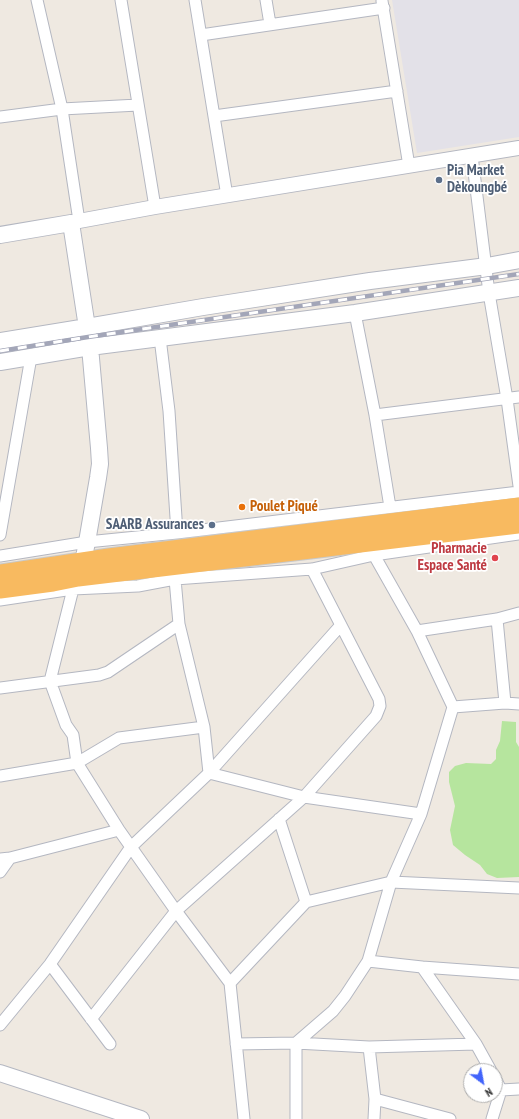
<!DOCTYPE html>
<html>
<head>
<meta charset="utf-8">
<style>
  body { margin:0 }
  #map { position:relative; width:519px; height:1119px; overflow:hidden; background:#efe9e1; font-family:"PT Sans Narrow",sans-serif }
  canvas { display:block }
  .north { position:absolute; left:463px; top:1063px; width:40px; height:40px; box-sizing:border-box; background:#fff; border:1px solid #ababab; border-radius:50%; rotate:148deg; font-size:11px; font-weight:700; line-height:16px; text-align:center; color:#2e2e2e }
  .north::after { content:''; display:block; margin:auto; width:14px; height:18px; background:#4264fb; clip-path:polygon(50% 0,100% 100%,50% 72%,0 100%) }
</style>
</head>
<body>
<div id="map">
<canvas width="519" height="1119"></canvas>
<div class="north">N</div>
</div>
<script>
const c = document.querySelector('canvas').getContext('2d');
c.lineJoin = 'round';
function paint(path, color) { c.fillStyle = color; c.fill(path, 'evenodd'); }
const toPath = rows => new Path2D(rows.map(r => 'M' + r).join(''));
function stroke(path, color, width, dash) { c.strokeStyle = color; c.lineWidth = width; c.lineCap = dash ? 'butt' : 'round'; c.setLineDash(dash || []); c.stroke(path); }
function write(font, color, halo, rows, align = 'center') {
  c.font = font + ' "PT Sans Narrow",sans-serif'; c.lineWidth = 3.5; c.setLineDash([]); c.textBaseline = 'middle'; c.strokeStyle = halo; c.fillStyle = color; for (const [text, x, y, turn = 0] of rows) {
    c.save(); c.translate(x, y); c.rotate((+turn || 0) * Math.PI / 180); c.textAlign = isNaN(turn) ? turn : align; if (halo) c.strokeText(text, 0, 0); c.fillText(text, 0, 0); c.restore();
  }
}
const industrial = toPath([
  [392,0,519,0,519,137,417,153]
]);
const green = toPath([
  [502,721,516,722,516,742,519,747,519,877,497,878,487,874,480,865,465,855,453,845,450,830,455,806,449,782,449,772,455,766,466,763,491,764,496,759,496,750,500,741]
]);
const minor = toPath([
  [37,0,62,109,79,221],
  [121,0,155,207],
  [195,0,227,196],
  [266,0,270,24],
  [382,1,409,166],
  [201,35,384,8],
  [214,116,397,91],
  [0,117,62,109,138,105],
  [472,156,489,293,507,399,519,486],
  [355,313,375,415,390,507],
  [160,338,169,411,177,533],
  [375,415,519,397],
  [0,535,31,357],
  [0,556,87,542,177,533,519,492],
  [78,577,73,589,50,681,66,725,73,735,77,763,119,830,176,911,230,983,244,1119],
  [175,579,179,624,204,727,209,773],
  [0,600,73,589,138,586,175,579,312,569,374,555,519,534],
  [497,619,505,703],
  [417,631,497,619,519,613],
  [0,688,99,675,108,672,179,624],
  [453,707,505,703,519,704],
  [209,773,304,797,421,814],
  [0,776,77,763,119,738,204,727],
  [279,819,306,902],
  [0,859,10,858,119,830],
  [0,872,10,858],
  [368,961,422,967,519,974],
  [50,964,110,1044],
  [422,967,476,1044,491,1071],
  [230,983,306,902,391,882,519,888],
  [91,1019,176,911,304,797,376,716,380,706,379,699,312,569],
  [0,1025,50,964,131,847,209,773,341,625],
  [236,1044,296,1043,369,1047,476,1044],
  [369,1047,375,1099,374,1119],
  [501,1090,519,1089],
  [375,1099,450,1119],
  [296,1119,296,1043,333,1011,345,996,368,961,391,882,421,814,453,707,417,631,374,555],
  [492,1119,501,1090,495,1078]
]);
const tertiary = toPath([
  [71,223,79,221,155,207,519,148]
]);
const secondary = toPath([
  [0,235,71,223,90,347,99,448,100,464,98,478,87,542,83,562,80,572],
  [0,341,87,327,203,307,370,281,487,266,519,260],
  [0,362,90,347,355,313,519,288],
  [0,1073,141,1119]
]);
const trunk = toPath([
  [0,574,109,558,519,507],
  [0,589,53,582,78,577,519,524]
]);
const rail = toPath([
  [0,351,88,337,519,274]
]);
const markers = [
  [439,180,4,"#5c6f8a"],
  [242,507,4,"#e8710a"],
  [212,525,4,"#5c6f8a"],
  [495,558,4,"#e0444e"]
];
const serviceNames = [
  ["Pia Market",447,171],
  ["Dèkoungbé",447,188],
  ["SAARB Assurances",204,525,"right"]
];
const foodNames = [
  ["Poulet Piqué",250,507]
];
const healthNames = [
  ["Pharmacie",487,549],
  ["Espace Santé",487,566]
];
paint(industrial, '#e3e1e8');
paint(green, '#b6e59e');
stroke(minor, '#b4b7c1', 13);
stroke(tertiary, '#b4b7c1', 16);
stroke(secondary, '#b4b7c1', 18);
stroke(trunk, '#c9c9c9', 21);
stroke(minor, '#fff', 11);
stroke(tertiary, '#fff', 14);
stroke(secondary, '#fff', 16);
stroke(trunk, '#f8ba60', 19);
stroke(rail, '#a3a6b8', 4.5);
stroke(rail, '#fff', 3, [9]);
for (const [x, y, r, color] of markers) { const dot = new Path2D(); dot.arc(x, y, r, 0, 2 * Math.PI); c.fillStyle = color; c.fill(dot); stroke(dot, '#fff', 1.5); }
write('bold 15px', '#4e5e75', '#fff', serviceNames, 'left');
write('bold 15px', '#c56008', '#fff', foodNames, 'left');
write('bold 15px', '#be3a42', '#fff', healthNames, 'right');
</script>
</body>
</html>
